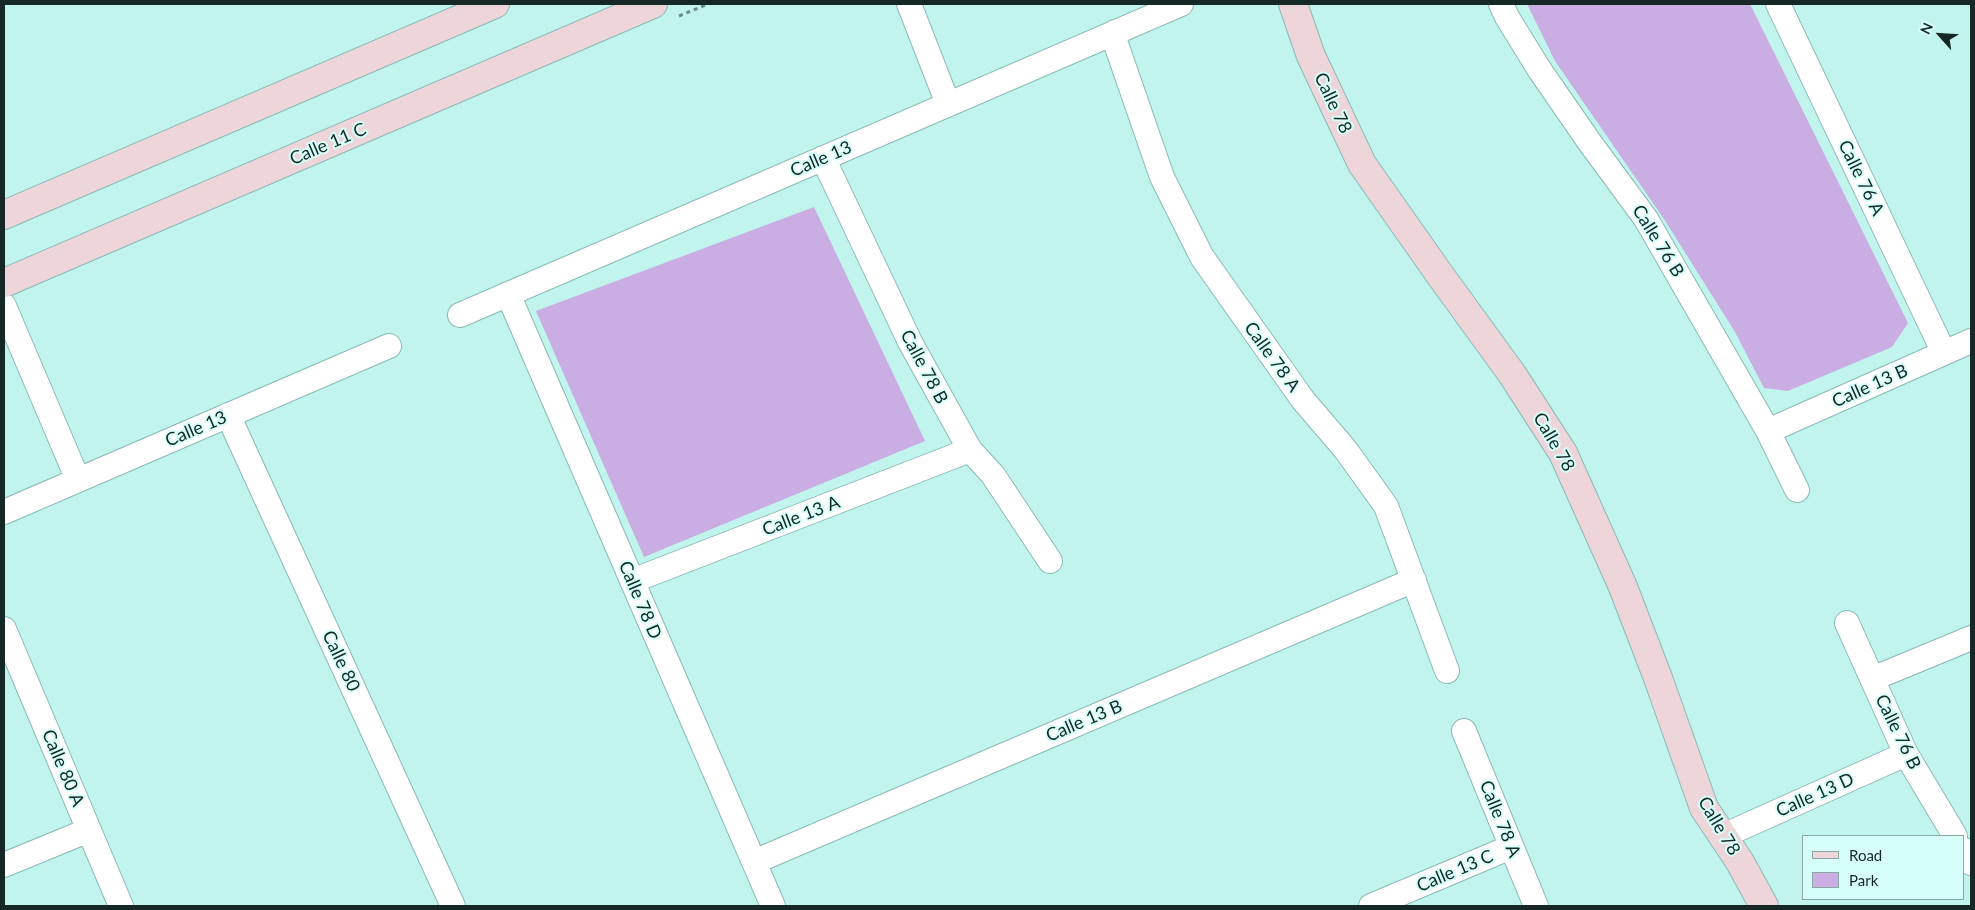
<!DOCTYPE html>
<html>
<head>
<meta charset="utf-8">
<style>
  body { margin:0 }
  #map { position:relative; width:1975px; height:910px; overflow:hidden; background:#c2f4ee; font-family:Lato,sans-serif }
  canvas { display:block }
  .frame { position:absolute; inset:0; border:5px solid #152826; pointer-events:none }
  .legend { position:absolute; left:1802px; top:835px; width:162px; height:65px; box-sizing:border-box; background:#d7fffa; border:1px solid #89a9a5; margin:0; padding:6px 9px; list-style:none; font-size:15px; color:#152826 }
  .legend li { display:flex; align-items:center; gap:10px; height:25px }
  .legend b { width:25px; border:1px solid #89a9a5 }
  .north { position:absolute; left:1915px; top:10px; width:50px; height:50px; -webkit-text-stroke:4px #d7fffa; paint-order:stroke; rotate:296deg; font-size:14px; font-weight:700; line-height:20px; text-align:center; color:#152826 }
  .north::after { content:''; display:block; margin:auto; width:18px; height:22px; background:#152826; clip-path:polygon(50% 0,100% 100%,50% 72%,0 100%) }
</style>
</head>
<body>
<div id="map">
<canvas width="1975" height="910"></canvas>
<div class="frame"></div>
<ul class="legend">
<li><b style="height:6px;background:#edd5da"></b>Road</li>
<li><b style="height:14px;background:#c9ade3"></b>Park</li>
</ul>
<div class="north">N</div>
</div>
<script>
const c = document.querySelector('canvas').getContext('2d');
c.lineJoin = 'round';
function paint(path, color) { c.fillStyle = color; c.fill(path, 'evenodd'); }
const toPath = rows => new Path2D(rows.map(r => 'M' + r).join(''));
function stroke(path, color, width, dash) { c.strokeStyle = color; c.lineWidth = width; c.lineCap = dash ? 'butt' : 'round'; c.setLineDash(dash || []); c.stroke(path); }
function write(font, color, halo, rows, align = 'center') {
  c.font = font + ' Lato,sans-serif'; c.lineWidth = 4; c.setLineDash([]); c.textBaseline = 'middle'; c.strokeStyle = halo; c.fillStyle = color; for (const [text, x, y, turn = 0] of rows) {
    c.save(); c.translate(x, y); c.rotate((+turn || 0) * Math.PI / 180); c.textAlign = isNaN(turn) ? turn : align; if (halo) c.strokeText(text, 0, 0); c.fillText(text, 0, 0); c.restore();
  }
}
const green = toPath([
  [1527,4,1750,4,1908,323,1892,347,1788,391,1764,388,1735,332,1664,219,1555,61],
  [814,207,925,441,644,557,536,311]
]);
const path = toPath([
  [679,16,708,4]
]);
const street = toPath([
  [909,4,948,104],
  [1501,4,1507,17,1539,69,1588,140,1646,219,1768,431,1797,490],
  [1778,4,1944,353],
  [1115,32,1116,44,1162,177,1202,257,1303,400,1345,449,1386,506,1447,671],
  [823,158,910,342,970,450,993,475,1050,561],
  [508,294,773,906],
  [4,306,78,480],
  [460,315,1181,4],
  [228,415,453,906],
  [1768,431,1971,341],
  [4,512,389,346],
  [632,581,970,450],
  [1847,623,1906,754,1955,836],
  [4,629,121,906],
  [1872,679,1971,638],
  [1464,731,1536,906],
  [1723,836,1906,754],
  [1964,850,1971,863],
  [754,862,1414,580],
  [4,865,89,830],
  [1371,906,1511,847]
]);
const secondary = toPath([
  [1293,4,1311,56,1362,164,1440,275,1512,374,1563,453,1623,587,1658,678,1704,808,1740,862,1764,906],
  [4,215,495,4],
  [4,283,653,4]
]);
const streetNames = [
  ["Calle 78",1333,103,65],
  ["Calle 11 C",328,144,-23],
  ["Calle 13",821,159,-23],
  ["Calle 76 A",1861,178,64],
  ["Calle 76 B",1658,241,58],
  ["Calle 78 A",1272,357,54],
  ["Calle 78 B",924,367,62],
  ["Calle 13 B",1870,386,-24],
  ["Calle 13",196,429,-23],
  ["Calle 78",1554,442,60],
  ["Calle 13 A",801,516,-21],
  ["Calle 78 D",640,600,67],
  ["Calle 80",341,661,65],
  ["Calle 13 B",1084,721,-23],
  ["Calle 76 B",1898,732,64],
  ["Calle 80 A",63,768,67],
  ["Calle 13 D",1815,795,-24],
  ["Calle 78 A",1500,819,68],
  ["Calle 78",1719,826,59],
  ["Calle 13 C",1455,871,-23]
];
paint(green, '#c9ade3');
stroke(street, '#8abab5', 26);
stroke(secondary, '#8abab5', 30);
stroke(path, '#6a8d89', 3, [4, 4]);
stroke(street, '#fff', 24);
stroke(secondary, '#edd5da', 28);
write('18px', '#152826', '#d7fffa', streetNames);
</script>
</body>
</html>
